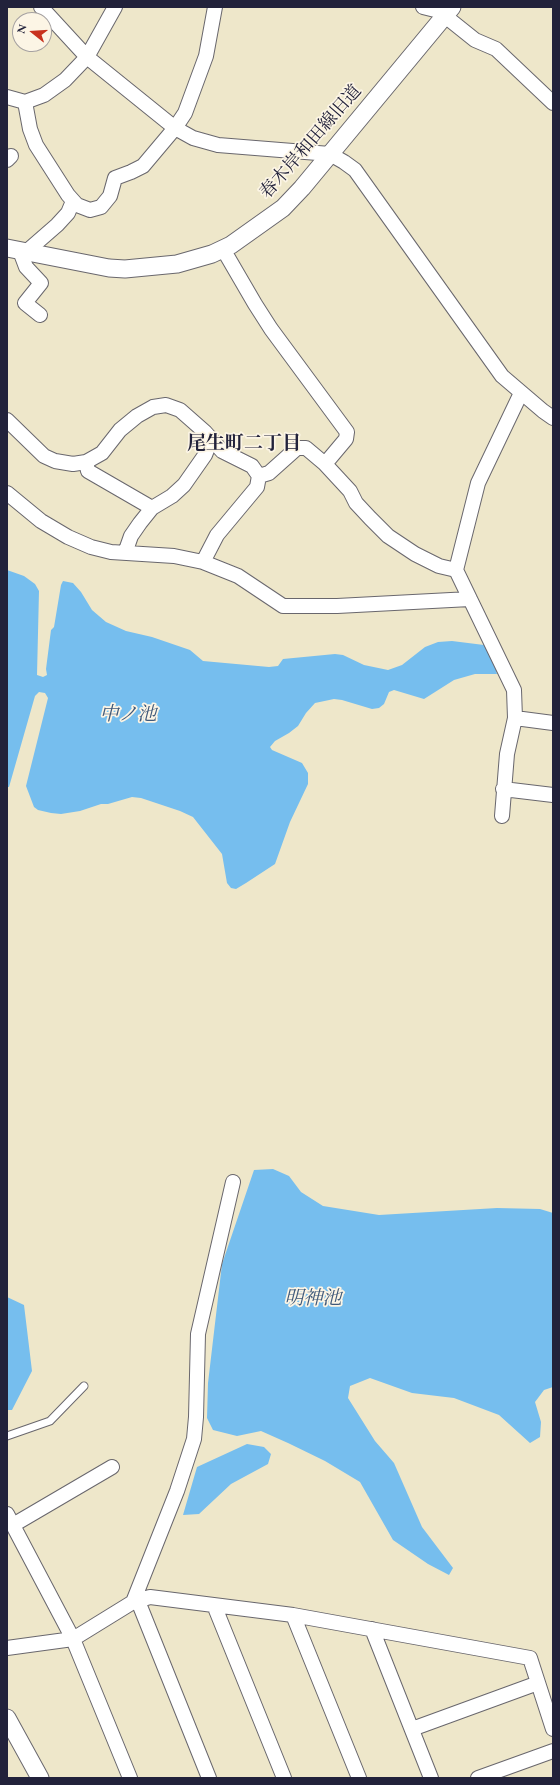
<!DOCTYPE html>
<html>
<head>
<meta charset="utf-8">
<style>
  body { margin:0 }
  #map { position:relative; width:560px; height:1785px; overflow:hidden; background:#eee7ca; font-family:"EB Garamond",serif }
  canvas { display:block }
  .frame { position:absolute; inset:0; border:8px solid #22223b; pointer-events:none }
  .north { position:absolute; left:12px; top:12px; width:40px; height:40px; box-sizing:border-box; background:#fcf5e5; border:1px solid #a5a1a1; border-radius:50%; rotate:287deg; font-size:11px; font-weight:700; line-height:16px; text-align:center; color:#22223b }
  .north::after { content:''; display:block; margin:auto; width:14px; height:18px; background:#c8321e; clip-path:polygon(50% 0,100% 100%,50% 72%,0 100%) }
</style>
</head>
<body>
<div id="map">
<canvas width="560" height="1785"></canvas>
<div class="frame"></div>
<div class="north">N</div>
</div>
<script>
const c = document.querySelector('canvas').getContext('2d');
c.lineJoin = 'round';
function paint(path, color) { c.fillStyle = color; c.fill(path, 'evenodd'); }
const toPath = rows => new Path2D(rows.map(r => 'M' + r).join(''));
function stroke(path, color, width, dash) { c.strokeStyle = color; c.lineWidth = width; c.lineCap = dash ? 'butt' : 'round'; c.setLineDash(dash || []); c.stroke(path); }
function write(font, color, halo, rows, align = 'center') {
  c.font = font + ' "EB Garamond","Noto Serif JP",serif'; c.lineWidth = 3.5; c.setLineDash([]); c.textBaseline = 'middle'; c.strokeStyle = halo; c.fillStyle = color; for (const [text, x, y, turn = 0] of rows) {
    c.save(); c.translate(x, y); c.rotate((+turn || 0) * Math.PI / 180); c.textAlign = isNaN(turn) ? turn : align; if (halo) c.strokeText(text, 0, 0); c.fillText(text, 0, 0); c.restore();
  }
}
const water = toPath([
  [7,570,24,576,35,584,39,591,37,675,43,677,47,675,46,669,51,630,54,627,61,585,63,581,73,583,81,592,92,610,106,622,126,631,152,637,190,650,203,661,269,667,278,666,283,659,335,654,343,655,364,665,388,670,402,665,425,647,438,642,452,641,484,645,495,666,497,674,475,674,454,680,424,699,394,690,389,692,384,704,379,708,372,709,342,700,334,699,315,703,306,713,298,726,289,733,275,741,270,747,272,750,302,763,308,773,308,784,290,822,275,864,246,883,236,889,231,888,227,883,222,854,193,817,180,811,141,798,132,797,108,804,101,804,80,811,61,814,51,813,38,810,34,807,26,786,48,698,45,693,39,692,35,696,9,787,7,787],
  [273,1169,289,1176,301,1192,323,1206,379,1215,497,1208,540,1209,553,1213,553,1387,544,1390,535,1402,541,1422,540,1437,530,1443,499,1415,454,1398,412,1393,370,1378,350,1386,348,1398,375,1441,394,1463,422,1527,453,1568,449,1575,428,1564,393,1540,360,1482,325,1461,288,1443,261,1431,237,1436,213,1430,207,1418,208,1383,222,1264,254,1170],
  [7,1297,24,1305,32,1371,12,1410,7,1410],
  [247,1444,264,1447,271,1454,268,1464,231,1484,199,1514,183,1515,197,1467]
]);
const service = toPath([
  [7,1436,50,1421,84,1386]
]);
const minor = toPath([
  [41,7,87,57,175,128,193,138,218,145,330,154,344,162,355,170,502,376,543,411,553,418],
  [423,7,447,13],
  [445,16,475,40,496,49,553,103],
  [7,97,25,102,44,95,65,80,87,57,115,7],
  [25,102,30,129,36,145,68,195,77,205,90,210,101,207,110,196,115,178,131,172,143,166,175,128,185,113,206,56,215,7],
  [7,160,11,156],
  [223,249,255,304,271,329,347,432,346,439,325,464],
  [20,251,26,267,41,283,25,303,40,315],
  [26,252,57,225,68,213,73,201],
  [7,420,44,456,55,461,73,464,86,462,102,453,120,430,137,416,153,407,166,405,180,410,205,432,222,451,252,466,259,476,257,487,217,535,203,562],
  [86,462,88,471,152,508],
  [259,476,269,473,297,448,306,448,325,464,350,491,356,503,370,518,388,536,415,554,439,566,456,570],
  [7,493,41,521,68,537,91,547,111,552,174,556,203,562,238,576,283,606,337,606,470,599],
  [125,553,131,536,140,523,152,508,172,496,184,485,205,455,211,440],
  [515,718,553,723],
  [503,789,553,795],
  [502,816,507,754,515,718,514,690,456,570,478,483,521,393],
  [7,1514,73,1639,130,1778],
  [13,1525,112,1467],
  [138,1601,209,1778],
  [133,1602,177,1491,194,1439,196,1417,198,1334,233,1182],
  [214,1605,284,1778],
  [293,1615,359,1778],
  [372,1629,431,1778],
  [7,1648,73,1639,133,1602,150,1597,293,1615,530,1658,553,1729],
  [412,1729,538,1683],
  [478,1778,553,1751]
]);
const tertiary = toPath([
  [7,248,109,268,125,269,177,264,212,254,231,245,283,208,302,188,452,7],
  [7,1718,40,1778]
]);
const streetNames = [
  ["春木岸和田線旧道",311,142,-49]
];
const neighbourhoodNames = [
  ["尾生町二丁目",244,444]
];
const waterNames = [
  ["中ノ池",128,715],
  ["明神池",313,1299]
];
paint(water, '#76beee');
stroke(service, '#69676d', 9);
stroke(minor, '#69676d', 16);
stroke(tertiary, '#69676d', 19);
stroke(service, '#fff', 7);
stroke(minor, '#fff', 14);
stroke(tertiary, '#fff', 17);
write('18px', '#22223b', '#fcf5e5', streetNames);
write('bold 19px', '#22223b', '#fcf5e5', neighbourhoodNames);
write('italic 19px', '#3f597a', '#fcf5e5', waterNames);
</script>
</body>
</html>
